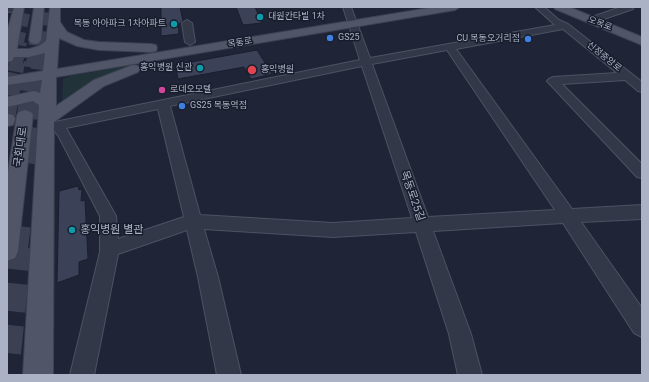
<!DOCTYPE html>
<html>
<head>
<meta charset="utf-8">
<style>
  body { margin:0 }
  #map { position:relative; width:649px; height:382px; overflow:hidden; background:#1f2537; font-family:Roboto,sans-serif }
  canvas { display:block }
  .frame { position:absolute; inset:0; border:8px solid #acb2c5; pointer-events:none }
</style>
</head>
<body>
<div id="map">
<canvas width="649" height="382"></canvas>
<div class="frame"></div>
</div>
<script>
const c = document.querySelector('canvas').getContext('2d');
c.lineJoin = 'round';
function paint(path, color) { c.fillStyle = color; c.fill(path, 'evenodd'); }
const toPath = rows => new Path2D(rows.map(r => 'M' + r).join(''));
function stroke(path, color, width, dash) { c.strokeStyle = color; c.lineWidth = width; c.lineCap = dash ? 'butt' : 'round'; c.setLineDash(dash || []); c.stroke(path); }
function write(font, color, halo, rows, align = 'center') {
  c.font = font + ' Roboto,"Noto Sans KR",sans-serif'; c.lineWidth = 3; c.setLineDash([]); c.textBaseline = 'middle'; c.strokeStyle = halo; c.fillStyle = color; for (const [text, x, y, turn = 0] of rows) {
    c.save(); c.translate(x, y); c.rotate((+turn || 0) * Math.PI / 180); c.textAlign = isNaN(turn) ? turn : align; if (halo) c.strokeText(text, 0, 0); c.fillText(text, 0, 0); c.restore();
  }
}
const green = toPath([
  [127,66,127,68,69,100,62,102,63,79,71,76]
]);
const building = toPath([
  [161,7,180,7,183,21,178,25,179,34,161,36,161,7],
  [236,7,255,7,262,23,243,25,236,7],
  [257,50,272,74,251,79,244,67,178,79,175,65,257,50],
  [78,186,79,190,82,189,81,201,85,200,88,259,79,262,79,275,57,283,59,191,78,186]
]);
const majorTunnelFar1 = toPath([
  [17,63,21,42],
  [32,63,35,40]
]);
const majorTunnel = toPath([
  [25,115,32,62],
  [7,119,17,62]
]);
const highwayTunnelFar3 = toPath([
  [13,63,25,7],
  [40,63,47,7]
]);
const highwayTunnelFar2 = toPath([
  [7,89,13,62],
  [29,144,40,62]
]);
const highwayTunnelFar1 = toPath([
  [27,163,30,143],
  [17,248,20,223]
]);
const highwayTunnel = toPath([
  [7,353,18,247]
]);
const minor = toPath([
  [7,7,22,7,22,8,18,11,7,12,7,7],
  [343,7,351,7,370,58,555,25,535,7,544,7,559,20,568,24,642,82,642,92,638,91,625,80,562,84,642,164,642,178,637,177,547,81,549,79,553,77,617,73,563,29,456,49,572,209,642,205,642,219,581,222,642,308,642,337,634,333,563,223,433,231,471,334,482,375,458,375,449,334,416,232,333,237,204,229,218,277,241,375,217,375,198,277,187,230,118,254,94,375,70,375,100,252,100,216,59,137,54,130,45,132,40,131,38,128,40,125,360,60,343,7],
  [447,50,555,210,428,217,372,64,447,50],
  [362,66,412,218,333,223,200,215,170,106,362,66],
  [158,109,184,217,118,239,116,216,66,128,158,109],
  [621,7,634,7,633,9,595,22,592,23,587,20,589,18,621,7],
  [187,20,192,23,195,42,190,45,185,42,182,23,187,20]
]);
const major = toPath([
  [14,7,24,7,17,49,29,49,39,46,46,41,50,7,60,7,60,22,67,32,84,40,99,42,151,44,156,45,157,48,156,51,151,52,99,50,77,46,59,38,57,69,435,7,460,7,455,10,56,77,56,106,94,80,133,65,138,66,140,69,138,72,104,86,54,122,53,375,23,375,39,105,33,101,7,107,7,97,34,91,40,93,42,80,7,85,7,77,43,71,45,53,29,57,14,57,12,61,7,62,7,32,14,7],
  [34,7,44,7,41,40,39,43,35,44,31,43,29,40,34,7],
  [554,7,569,7,642,37,642,45,555,9,554,7],
  [25,110,31,112,33,115,18,251,15,258,7,261,7,178,17,115,19,112,25,110],
  [7,114,13,115,15,119,13,125,7,126,7,114]
]);
const markers = [
  [260,17,4,"#0f9aa8"],
  [174,24,4,"#0f9aa8"],
  [330,38,4,"#3f7fe0"],
  [528,39,4,"#3f7fe0"],
  [200,68,4,"#0f9aa8"],
  [252,70,5,"#e0444e"],
  [162,90,4,"#d1479c"],
  [182,106,4,"#3f7fe0"],
  [72,230,4,"#0f9aa8"]
];
const farPoinames = [
  ["대원칸타빌 1차",268,17],
  ["목동 아아파크 1차아파트",166,24,"right"],
  ["GS25",338,38],
  ["CU 목동오거리점",520,39,"right"],
  ["홍익병원 신관",192,68,"right"],
  ["홍익병원",261,70],
  ["로데오모텔",170,90],
  ["GS25 목동역점",190,106]
];
const farStreetnames = [
  ["오목로",600,24,20],
  ["목동로",240,43,-10],
  ["신정중앙로",604,57,39]
];
const streetNames = [
  ["국회대로",21,147,-82],
  ["목동로25길",412,196,71]
];
const poiNames = [
  ["홍익병원 별관",80,230]
];
paint(green, '#213239');
paint(building, '#3b4258');
stroke(building, '#1a1f2e', 1);
stroke(majorTunnelFar1, '#3b4153', 12, [12, 6]);
stroke(majorTunnel, '#3b4153', 16, [16, 8]);
stroke(highwayTunnelFar3, '#3b4153', 13, [13, 6]);
stroke(highwayTunnelFar2, '#3b4153', 17, [17, 8]);
stroke(highwayTunnelFar1, '#3b4153', 22, [22, 11]);
stroke(highwayTunnel, '#3b4153', 28, [28, 14]);
stroke(minor, '#4d5263', 2);
stroke(major, '#3c4151', 2);
paint(minor, '#323848');
paint(major, '#505668');
for (const [x, y, r, color] of markers) { const dot = new Path2D(); dot.arc(x, y, r, 0, 2 * Math.PI); c.fillStyle = color; c.fill(dot); stroke(dot, '#181d2c', 1.5); }
write('9px', '#acb2c5', '#181d2c', farPoinames, 'left');
write('9px', '#acb2c5', '#181d2c', farStreetnames);
write('11px', '#acb2c5', '#181d2c', streetNames);
write('11px', '#acb2c5', '#181d2c', poiNames, 'left');
</script>
</body>
</html>
